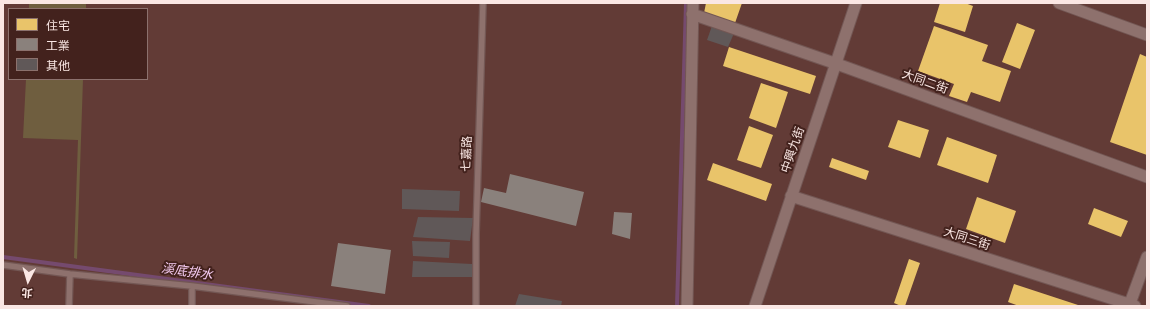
<!DOCTYPE html>
<html>
<head>
<meta charset="utf-8">
<style>
  body { margin:0 }
  #map { position:relative; width:1150px; height:309px; overflow:hidden; background:#623b36; font-family:"PT Sans","Noto Sans TC",sans-serif }
  canvas { display:block }
  .frame { position:absolute; inset:0; border:4px solid #fae7e4; pointer-events:none }
  .legend { position:absolute; left:8px; top:8px; width:140px; height:72px; box-sizing:border-box; background:#43221d; border:1px solid #8c716d; margin:0; padding:5px 7px; list-style:none; font-size:12px; color:#fae7e4 }
  .legend li { display:flex; align-items:center; gap:8px; height:20px }
  .legend b { width:20px; border:1px solid #8c716d }
  .north { position:absolute; left:8px; top:261px; width:40px; height:40px; -webkit-text-stroke:3px #43221d; paint-order:stroke; rotate:185deg; font-size:11px; font-weight:700; line-height:16px; text-align:center; color:#fae7e4 }
  .north::after { content:''; display:block; margin:auto; width:14px; height:18px; background:#fae7e4; clip-path:polygon(50% 0,100% 100%,50% 72%,0 100%) }
</style>
</head>
<body>
<div id="map">
<canvas width="1150" height="309"></canvas>
<div class="frame"></div>
<ul class="legend">
<li><b style="height:11px;background:#e9c46a"></b>住宅</li>
<li><b style="height:11px;background:#8a817c"></b>工業</li>
<li><b style="height:11px;background:#605858"></b>其他</li>
</ul>
<div class="north">北</div>
</div>
<script>
const c = document.querySelector('canvas').getContext('2d');
c.lineJoin = 'round';
function paint(path, color) { c.fillStyle = color; c.fill(path, 'evenodd'); }
const toPath = rows => new Path2D(rows.map(r => 'M' + r).join(''));
function stroke(path, color, width, dash) { c.strokeStyle = color; c.lineWidth = width; c.lineCap = dash ? 'butt' : 'round'; c.setLineDash(dash || []); c.stroke(path); }
function write(font, color, halo, rows, align = 'center') {
  c.font = font + ' "PT Sans","Noto Sans TC",sans-serif'; c.lineWidth = 4; c.setLineDash([]); c.textBaseline = 'middle'; c.strokeStyle = halo; c.fillStyle = color; for (const [text, x, y, turn = 0] of rows) {
    c.save(); c.translate(x, y); c.rotate((+turn || 0) * Math.PI / 180); c.textAlign = isNaN(turn) ? turn : align; if (halo) c.strokeText(text, 0, 0); c.fillText(text, 0, 0); c.restore();
  }
}
const green = toPath([
  [29,3,86,3,86,9,29,9],
  [26,79,83,79,77,259,74,258,78,140,23,138]
]);
const homes = toPath([
  [706,3,742,3,735,23,704,13],
  [940,3,965,3,973,6,965,32,934,22],
  [1017,23,1035,30,1020,69,1002,62],
  [934,26,988,45,982,61,1011,71,1000,102,971,92,967,102,949,96,954,84,918,71],
  [729,47,816,76,810,94,723,66],
  [1140,54,1147,57,1147,155,1110,142],
  [761,83,788,92,776,128,749,118],
  [898,120,929,130,920,158,888,147],
  [749,126,773,135,761,168,737,160],
  [947,137,997,155,988,183,937,165],
  [832,158,869,171,866,180,829,167],
  [713,163,772,184,766,201,707,180],
  [977,197,1016,211,1005,243,966,229],
  [1094,208,1128,221,1121,237,1088,224],
  [909,259,920,263,905,306,901,306,894,303],
  [1014,284,1075,304,1081,306,1019,306,1008,302]
]);
const industry = toPath([
  [510,174,584,192,576,226,481,202,484,188,506,193],
  [614,212,632,213,630,239,612,234],
  [338,243,391,250,385,294,331,286]
]);
const stream = toPath([
  [3,257,369,306],
  [677,306,686,3]
]);
const building = toPath([
  [713,23,735,31,728,47,707,40],
  [402,189,460,191,459,211,402,209],
  [418,217,473,218,470,241,413,237],
  [412,241,450,242,449,258,413,256],
  [413,261,472,264,472,277,412,277],
  [519,294,562,301,561,306,515,306]
]);
const service = toPath([
  [3,265,70,274,192,286,347,306],
  [69,306,70,274],
  [192,306,192,286],
  [476,306,476,234,483,3]
]);
const minor = toPath([
  [1059,3,1147,35],
  [692,14,837,64,1147,177],
  [791,196,1135,306],
  [687,306,693,3],
  [755,306,856,3],
  [1129,306,1147,257]
]);
const streetNames = [
  ["大同二街",925,82,20],
  ["中興九街",793,150,-71],
  ["七嘉路",467,154,-88],
  ["大同三街",967,239,18]
];
const waterNames = [
  ["溪底排水",187,272,8]
];
paint(green, '#6f5e3f');
paint(homes, '#e9c46a');
paint(industry, '#8a817c');
stroke(stream, '#754a6e', 4);
paint(building, '#605858');
stroke(service, '#735754', 8);
stroke(minor, '#735754', 13);
stroke(service, '#8e716d', 5.5);
stroke(minor, '#8e716d', 11);
write('12px', '#fae7e4', '#43221d', streetNames);
write('italic 13px', '#f7cdf3', '#43221d', waterNames);
</script>
</body>
</html>
